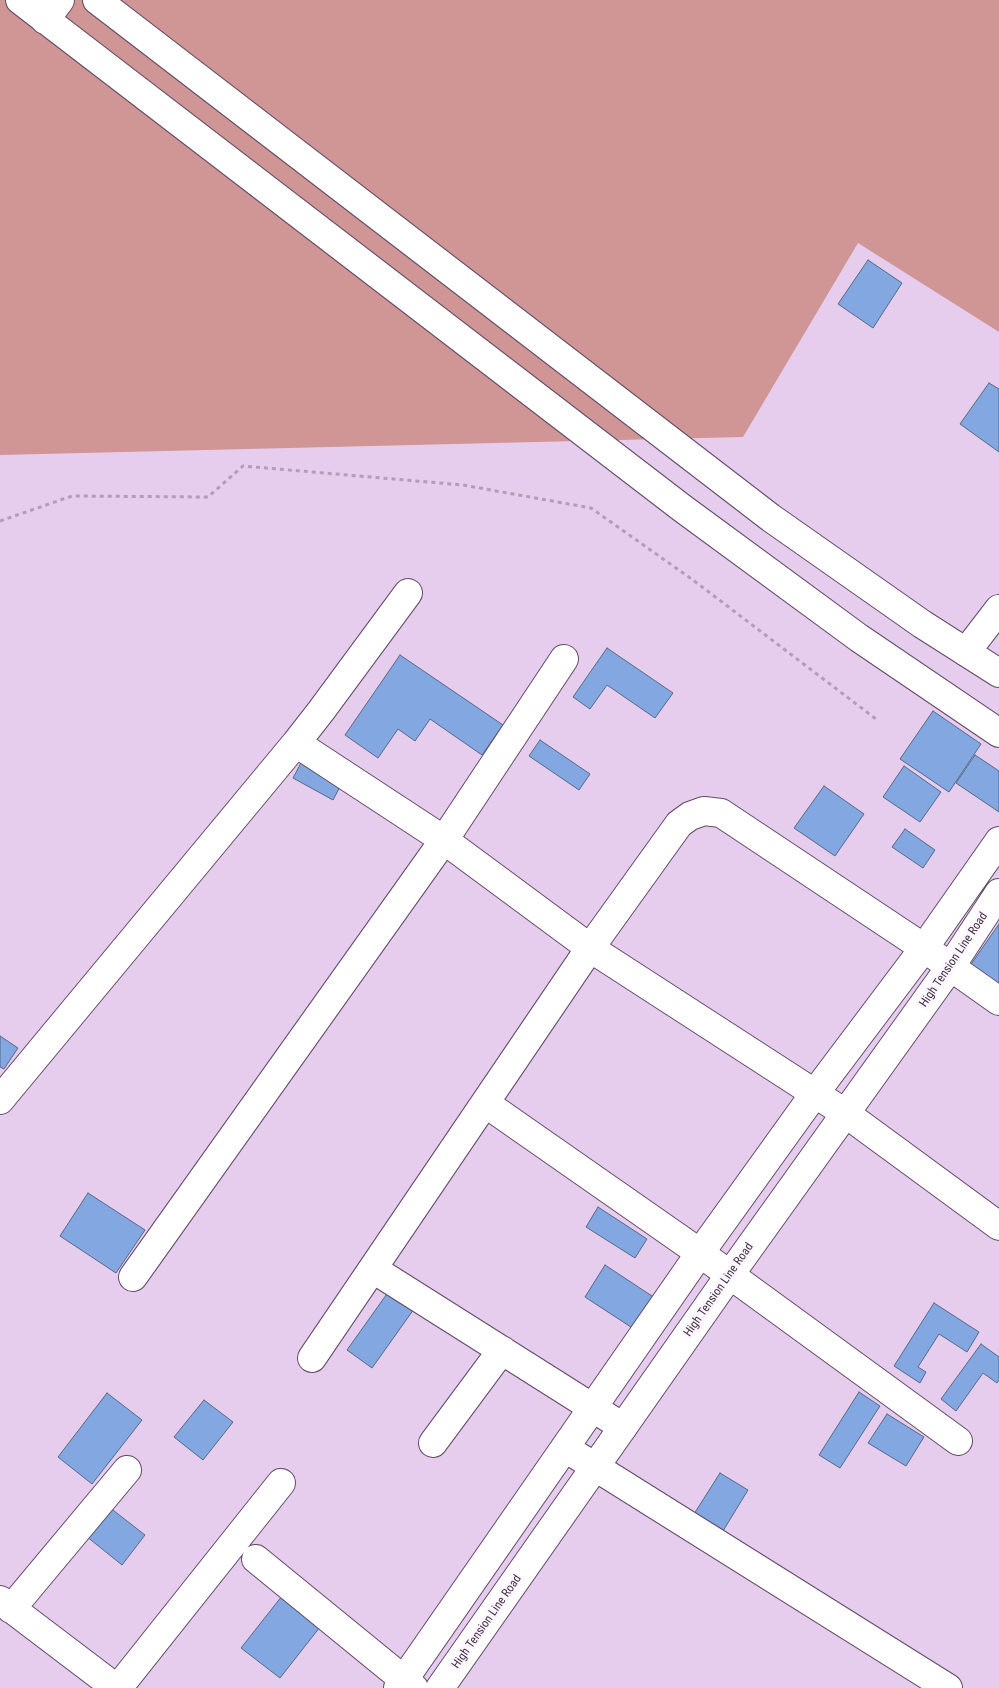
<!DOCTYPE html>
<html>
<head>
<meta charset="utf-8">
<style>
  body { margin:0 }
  canvas { display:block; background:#e6cded }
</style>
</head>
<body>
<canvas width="999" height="1688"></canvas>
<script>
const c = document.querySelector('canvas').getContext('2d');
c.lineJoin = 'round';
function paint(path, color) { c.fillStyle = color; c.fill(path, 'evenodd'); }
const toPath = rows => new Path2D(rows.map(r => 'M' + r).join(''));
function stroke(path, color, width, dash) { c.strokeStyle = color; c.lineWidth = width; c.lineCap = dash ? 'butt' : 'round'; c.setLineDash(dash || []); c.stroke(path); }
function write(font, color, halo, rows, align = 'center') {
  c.font = font + ' "Roboto Condensed",sans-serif'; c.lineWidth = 5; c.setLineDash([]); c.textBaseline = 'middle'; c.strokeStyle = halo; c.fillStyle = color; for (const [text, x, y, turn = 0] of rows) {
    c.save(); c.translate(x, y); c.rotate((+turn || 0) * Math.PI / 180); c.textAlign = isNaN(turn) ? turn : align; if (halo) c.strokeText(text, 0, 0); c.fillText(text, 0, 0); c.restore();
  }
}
const green = toPath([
  [0,0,999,0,999,332,858,243,743,437,0,455]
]);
const building = toPath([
  [868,260,902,283,873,328,838,304,868,260],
  [989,383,999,389,999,452,960,424,989,383],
  [607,648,673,693,655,718,607,685,590,709,573,697,607,648],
  [400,655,503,725,482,755,430,719,415,741,398,729,378,758,345,735,400,655],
  [933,711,981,744,949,792,900,759,933,711],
  [540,740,590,774,579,790,529,756,540,740],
  [975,755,999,771,999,812,956,783,975,755],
  [302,761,342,783,333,800,293,778,302,761],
  [904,766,941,792,920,822,883,797,904,766],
  [824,786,864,814,835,856,794,828,824,786],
  [905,829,935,850,923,868,892,847,905,829],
  [999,924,999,988,969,967,999,924],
  [0,1036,18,1048,4,1069,0,1067,0,1036],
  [88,1193,145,1230,116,1273,60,1236,88,1193],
  [598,1207,647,1239,635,1258,586,1227,598,1207],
  [605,1265,658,1300,637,1331,585,1297,605,1265],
  [389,1291,414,1309,372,1368,347,1350,389,1291],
  [934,1303,979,1332,967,1352,939,1334,918,1367,926,1372,920,1383,894,1366,934,1303],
  [981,1344,999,1357,999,1380,997,1383,983,1373,956,1411,941,1399,981,1344],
  [859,1392,880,1406,840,1468,819,1455,859,1392],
  [107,1393,142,1420,92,1484,58,1457,107,1393],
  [204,1400,233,1422,203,1460,174,1437,204,1400],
  [887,1414,924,1437,906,1466,868,1443,887,1414],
  [720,1473,748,1490,723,1531,694,1514,720,1473],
  [109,1507,145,1535,122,1565,86,1536,109,1507],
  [282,1596,320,1627,280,1678,241,1648,282,1596]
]);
const path = toPath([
  [0,521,72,496,208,497,243,466,463,485,591,508,693,580,876,719]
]);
const minor = toPath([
  [966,652,999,609],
  [296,743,444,840,590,948,845,1113,999,1226],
  [0,1100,296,743,321,711,408,593],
  [485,1103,700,1253,958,1441],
  [373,1269,623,1427],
  [133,1277,444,840,564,659],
  [312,1358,590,948,679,824,690,816,704,811,721,813,924,948,999,1001],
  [433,1443,502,1350],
  [565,1448,948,1688],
  [256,1559,414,1688],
  [0,1600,116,1688],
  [11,1609,127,1470],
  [118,1688,281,1483]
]);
const major = toPath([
  [20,0,682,508,859,638,999,733],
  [97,0,771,518,922,624,999,673],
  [45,20,60,0],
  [398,1688,700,1253,815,1093,924,948,999,841],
  [440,1688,729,1276,951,966,999,893]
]);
const streetNames = [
  ["High Tension Line Road",954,960,-56],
  ["High Tension Line Road",719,1290,-55],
  ["High Tension Line Road",487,1622,-55]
];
paint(green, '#d09595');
paint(building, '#82a7e1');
stroke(building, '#566885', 1);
stroke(minor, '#614b67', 30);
stroke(major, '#614b67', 30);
stroke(path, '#b29db7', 3, [4, 4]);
stroke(minor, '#fff', 28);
stroke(major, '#fff', 28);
write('12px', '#3e3440', '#fdf5ff', streetNames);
</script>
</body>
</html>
